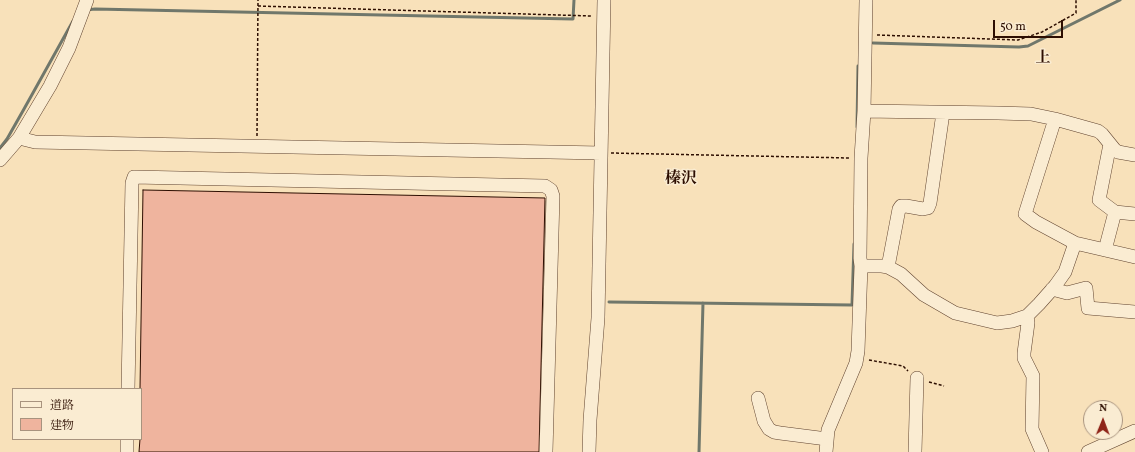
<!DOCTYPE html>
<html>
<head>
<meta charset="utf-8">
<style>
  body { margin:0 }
  #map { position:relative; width:1135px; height:452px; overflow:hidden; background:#f8e1ba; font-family:Vollkorn,"Noto Serif JP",serif }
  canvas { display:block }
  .legend { position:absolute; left:12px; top:388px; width:130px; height:52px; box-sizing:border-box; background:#faecd2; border:1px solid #a8937e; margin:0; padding:5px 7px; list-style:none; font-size:12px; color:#2d0e01 }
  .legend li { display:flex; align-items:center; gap:8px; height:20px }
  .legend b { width:20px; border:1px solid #a8937e }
  .north { position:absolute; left:1083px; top:400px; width:40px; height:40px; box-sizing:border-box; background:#faecd2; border:1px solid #a8937e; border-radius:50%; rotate:1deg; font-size:11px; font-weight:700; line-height:16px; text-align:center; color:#2d0e01 }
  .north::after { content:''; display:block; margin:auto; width:14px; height:18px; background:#8f2418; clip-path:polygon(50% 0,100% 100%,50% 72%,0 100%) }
  .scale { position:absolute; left:993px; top:20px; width:70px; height:18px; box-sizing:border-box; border:2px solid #2d0e01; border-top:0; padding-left:5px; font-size:12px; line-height:14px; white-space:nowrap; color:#2d0e01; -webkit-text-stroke:3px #faecd2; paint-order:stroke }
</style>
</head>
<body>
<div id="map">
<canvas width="1135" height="452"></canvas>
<ul class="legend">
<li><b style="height:5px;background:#faecd2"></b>道路</li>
<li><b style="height:11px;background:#efb49e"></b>建物</li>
</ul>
<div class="north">N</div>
<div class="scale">50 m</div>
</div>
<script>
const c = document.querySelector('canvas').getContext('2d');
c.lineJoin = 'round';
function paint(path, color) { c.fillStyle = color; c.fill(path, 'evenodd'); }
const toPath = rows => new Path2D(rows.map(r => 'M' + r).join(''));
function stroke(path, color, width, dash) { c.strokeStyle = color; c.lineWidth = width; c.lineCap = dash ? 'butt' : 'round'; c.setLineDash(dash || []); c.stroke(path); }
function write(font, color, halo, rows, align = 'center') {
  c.font = font + ' Vollkorn,"Noto Serif JP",serif'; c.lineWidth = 3; c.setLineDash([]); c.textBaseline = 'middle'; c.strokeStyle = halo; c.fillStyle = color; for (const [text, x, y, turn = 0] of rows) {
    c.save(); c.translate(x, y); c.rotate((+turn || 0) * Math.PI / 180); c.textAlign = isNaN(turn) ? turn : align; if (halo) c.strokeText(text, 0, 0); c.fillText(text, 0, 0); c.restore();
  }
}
const shadow = toPath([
  [544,199,550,205,545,452,140,452,141,402]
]);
const stream = toPath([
  [86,10,95,9,573,19,574,0],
  [873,43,1019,47,1028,46,1120,0],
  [857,127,858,66],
  [0,148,7,139,24,109,73,21],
  [609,302,852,305,854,244],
  [699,452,703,303]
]);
const building = toPath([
  [143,190,545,198,539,452,139,452,140,439,141,439,141,389,140,389,143,190]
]);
const path = toPath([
  [258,6,592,16],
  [877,35,1018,40,1042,32,1076,13,1076,0],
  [257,136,258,0],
  [611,153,849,158],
  [869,360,903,366,908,371],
  [929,382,944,386]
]);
const minor = toPath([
  [864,111,998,113,1031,114,1055,119,1098,131,1102,134,1115,150,1118,152,1135,155],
  [1055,119,1025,214,1036,222,1075,243],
  [19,138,35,142,601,153],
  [1110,144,1099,200,1115,212,1135,214],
  [0,160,19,138,50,86,69,48,87,0],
  [1105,250,1115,212],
  [861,266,882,266,888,267,901,274,924,295,955,313,997,323,1012,321,1027,316,1039,304,1055,286,1065,272,1075,243,1135,257],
  [888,267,899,209,901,206,906,206,923,209,928,208,930,203,943,113],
  [1052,289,1067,293,1086,288,1088,308,1135,312],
  [1027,316,1028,323,1024,353,1024,358,1033,376,1032,429,1042,452],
  [128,389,132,183,134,177,545,186,551,190,553,196,546,452],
  [758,398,764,421,769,429,774,432,780,433,827,439],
  [127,452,127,439],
  [589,452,590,420,598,318,604,0],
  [826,452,828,430,856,363,858,351,861,266,860,258,861,158,864,111,866,0],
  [915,452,917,378],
  [1088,452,1135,431]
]);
const neighbourhoodNames = [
  ["上",1043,59]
];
const quarterNames = [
  ["榛沢",681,180]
];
paint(shadow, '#0003');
stroke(stream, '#70776b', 3);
paint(building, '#efb49e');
stroke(building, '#2d0e01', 1);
stroke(minor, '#60432f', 14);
stroke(path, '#2d0e01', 1.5, [3, 2]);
stroke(minor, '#faecd2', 13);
write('bold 15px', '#2d0e01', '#faecd2', neighbourhoodNames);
write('bold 16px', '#2d0e01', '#faecd2', quarterNames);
</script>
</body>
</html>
